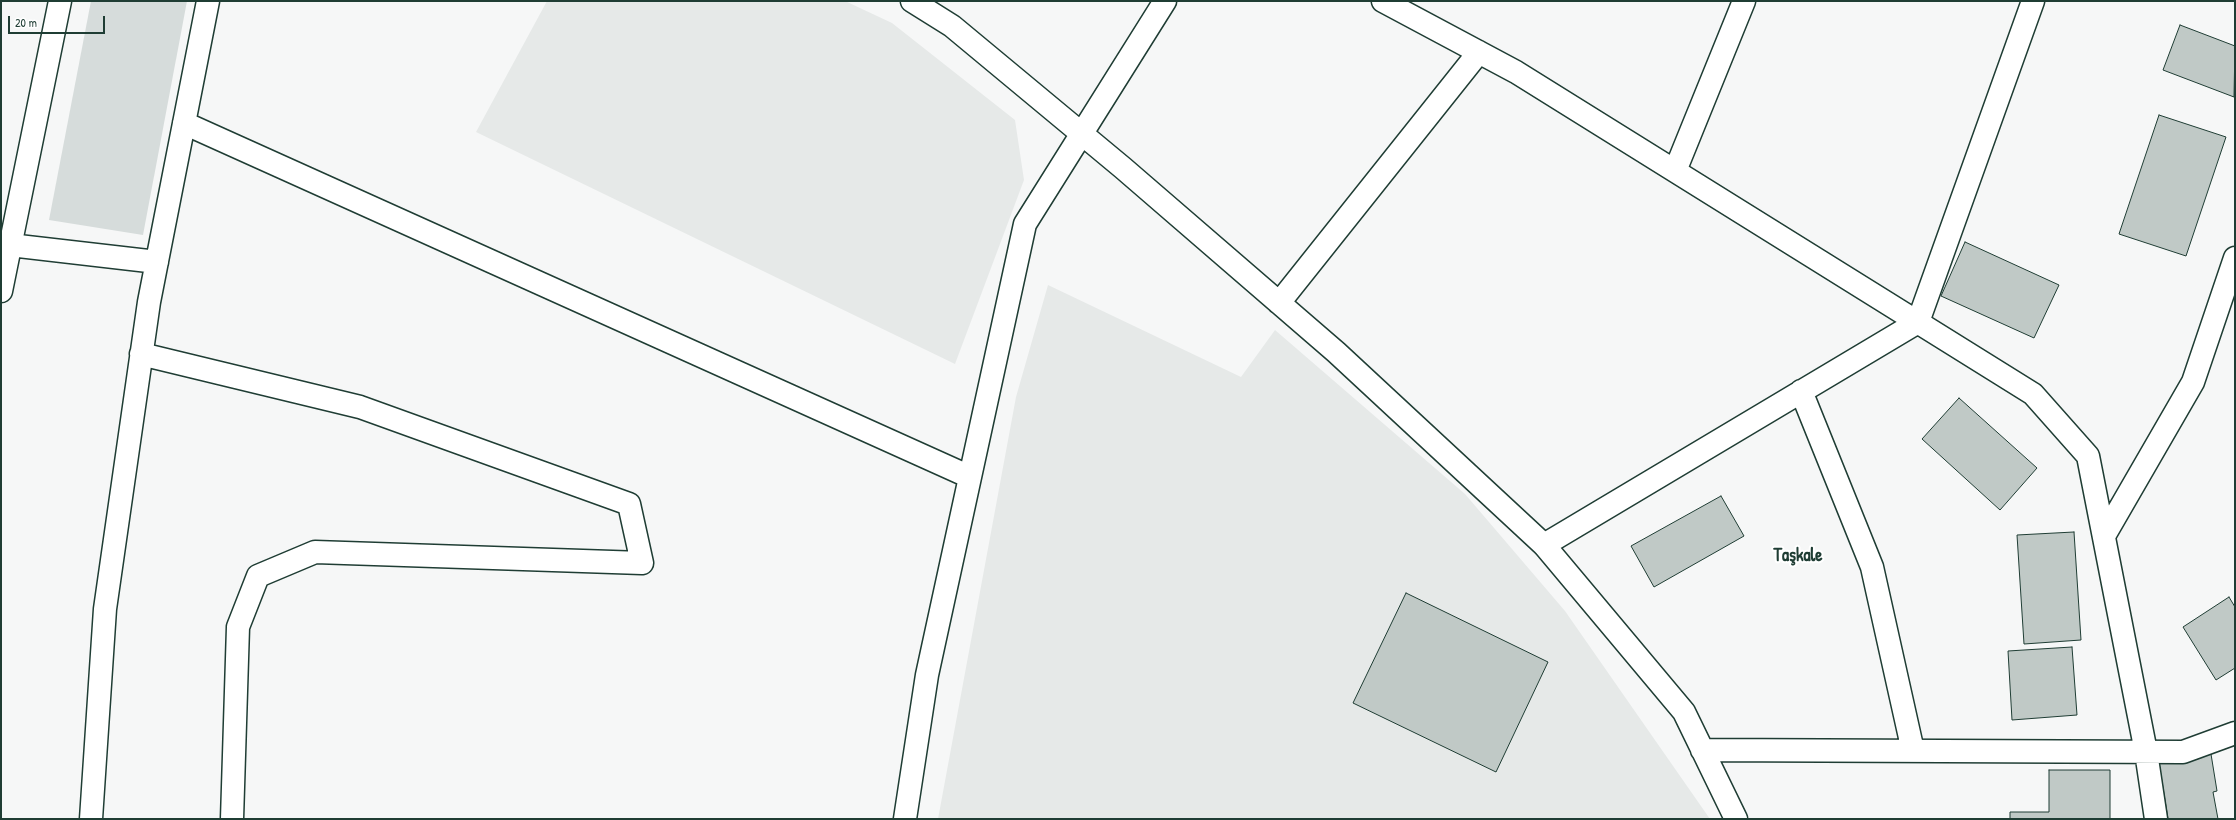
<!DOCTYPE html>
<html>
<head>
<meta charset="utf-8">
<style>
  body { margin:0 }
  #map { position:relative; width:2236px; height:820px; overflow:hidden; background:#f6f7f7; font-family:"Patrick Hand",sans-serif }
  canvas { display:block }
  .frame { position:absolute; inset:0; border:2px solid #1f3d34; pointer-events:none }
  .scale { position:absolute; left:8px; top:16px; width:97px; height:18px; box-sizing:border-box; border:2px solid #1f3d34; border-top:0; padding-left:5px; font-size:12px; line-height:14px; white-space:nowrap; color:#1f3d34; -webkit-text-stroke:3px #fff; paint-order:stroke }
</style>
</head>
<body>
<div id="map">
<canvas width="2236" height="820"></canvas>
<div class="frame"></div>
<div class="scale">20 m</div>
</div>
<script>
const c = document.querySelector('canvas').getContext('2d');
c.lineJoin = 'round';
function paint(path, color) { c.fillStyle = color; c.fill(path, 'evenodd'); }
const toPath = rows => new Path2D(rows.map(r => 'M' + r).join(''));
function stroke(path, color, width, dash) { c.strokeStyle = color; c.lineWidth = width; c.lineCap = dash ? 'butt' : 'round'; c.setLineDash(dash || []); c.stroke(path); }
function write(font, color, halo, rows, align = 'center') {
  c.font = font + ' "Patrick Hand",sans-serif'; c.lineWidth = 4; c.setLineDash([]); c.textBaseline = 'middle'; c.strokeStyle = halo; c.fillStyle = color; for (const [text, x, y, turn = 0] of rows) {
    c.save(); c.translate(x, y); c.rotate((+turn || 0) * Math.PI / 180); c.textAlign = isNaN(turn) ? turn : align; if (halo) c.strokeText(text, 0, 0); c.fillText(text, 0, 0); c.restore();
  }
}
const built = toPath([
  [547,1,845,1,892,23,1015,120,1024,180,955,364,476,132],
  [1048,285,1241,377,1275,330,1465,494,1565,611,1710,819,938,819,1016,397]
]);
const green = toPath([
  [91,1,187,1,143,235,49,220]
]);
const building = toPath([
  [2180,25,2235,46,2234,97,2163,70,2180,25],
  [2159,115,2226,137,2186,256,2119,234,2159,115],
  [1965,242,2059,285,2034,338,1941,296,1965,242],
  [1959,398,2037,468,2000,510,1922,439,1959,398],
  [1721,496,1744,536,1654,587,1631,546,1721,496],
  [2074,532,2081,640,2024,644,2017,535,2074,532],
  [1406,593,1548,662,1496,772,1353,703,1406,593],
  [2229,597,2235,607,2235,668,2216,680,2183,627,2229,597],
  [2072,647,2077,715,2012,720,2008,651,2072,647],
  [2211,754,2217,791,2213,792,2218,819,2168,819,2159,763,2211,754],
  [2049,770,2110,770,2110,819,2010,819,2010,812,2049,812,2049,770]
]);
const minor = toPath([
  [912,1,952,26,1123,168,1336,352,1544,545,1684,712,1736,819],
  [1383,1,1516,72,2033,394,2088,456,2146,752,2156,819],
  [184,123,970,477],
  [1675,171,1744,1],
  [1,244,157,262],
  [1,291,60,1],
  [1279,303,1479,52],
  [141,354,360,407,629,504,642,563,315,552,258,576,238,627,232,819],
  [1801,391,1872,567,1913,751],
  [2104,536,2193,382,2235,258],
  [1544,545,1918,322,2033,1],
  [1702,750,2183,752,2235,733],
  [91,819,105,609,149,302,208,1],
  [905,819,927,675,1025,224,1165,1]
]);
const districtNames = [
  ["Taşkale",1798,556]
];
paint(built, '#e6e9e8');
paint(green, '#d6dcdb');
paint(building, '#c0c9c6');
stroke(building, '#1f3d34', 1);
stroke(minor, '#1f3d34', 25);
stroke(minor, '#fff', 22);
write('bold 18px', '#1f3d34', '#fff', districtNames);
</script>
</body>
</html>
